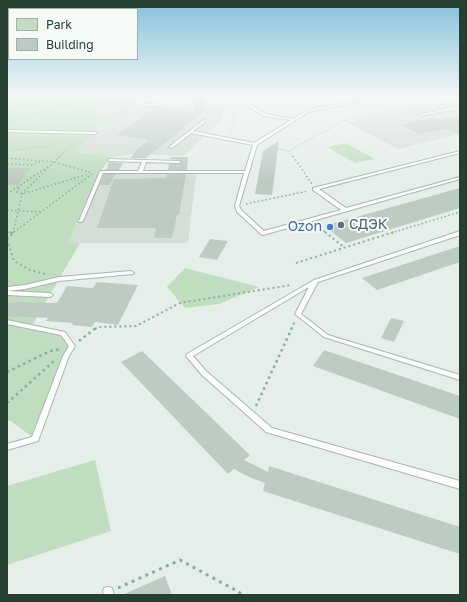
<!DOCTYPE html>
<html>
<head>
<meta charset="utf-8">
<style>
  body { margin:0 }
  #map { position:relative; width:467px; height:602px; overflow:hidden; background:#e5eee8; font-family:"Golos Text",sans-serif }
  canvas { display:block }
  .frame { position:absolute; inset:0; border:8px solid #253f31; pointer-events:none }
  .legend { position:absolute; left:8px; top:8px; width:130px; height:52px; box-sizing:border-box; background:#f6faf7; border:1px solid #a2afa8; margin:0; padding:5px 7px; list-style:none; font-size:12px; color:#253f31 }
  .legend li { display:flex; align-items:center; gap:8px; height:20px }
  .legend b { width:20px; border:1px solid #a2afa8 }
</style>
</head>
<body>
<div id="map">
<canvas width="467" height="602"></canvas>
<div class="frame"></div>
<ul class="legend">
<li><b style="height:11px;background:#c0ddc0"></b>Park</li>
<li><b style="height:11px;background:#becbc3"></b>Building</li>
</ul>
</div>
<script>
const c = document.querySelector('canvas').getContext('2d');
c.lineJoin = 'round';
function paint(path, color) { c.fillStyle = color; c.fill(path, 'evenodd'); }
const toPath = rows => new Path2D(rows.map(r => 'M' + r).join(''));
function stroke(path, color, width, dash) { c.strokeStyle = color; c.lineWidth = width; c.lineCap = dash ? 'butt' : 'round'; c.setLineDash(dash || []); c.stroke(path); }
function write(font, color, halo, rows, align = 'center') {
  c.font = font + ' "Golos Text",sans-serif'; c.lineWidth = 4; c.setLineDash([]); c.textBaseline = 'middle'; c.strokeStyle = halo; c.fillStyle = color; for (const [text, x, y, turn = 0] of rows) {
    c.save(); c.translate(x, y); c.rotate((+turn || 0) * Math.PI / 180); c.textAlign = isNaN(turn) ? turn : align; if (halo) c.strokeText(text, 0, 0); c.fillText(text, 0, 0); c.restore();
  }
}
const built = toPath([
  [460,99,460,134,398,149,346,122],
  [99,107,224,107,222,119,184,156,134,154,112,157,74,152,95,133],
  [98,174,196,174,188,243,68,243]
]);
const green = toPath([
  [7,96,135,96,135,107,99,107,97,122,122,108,132,109,107,124,97,123,95,133,75,152,112,157,98,174,68,243,80,243,31,327,63,333,72,346,35,439,11,421,7,421],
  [346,143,375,159,355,163,327,147],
  [185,268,259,287,219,304,185,308,167,287],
  [95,460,111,531,7,565,7,486]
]);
const building = toPath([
  [204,98,208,108,146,158,131,158,136,150,149,140,117,135,154,109,148,107,161,107,162,108,196,113,191,99],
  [460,116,460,134,448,129,418,134,402,125,434,117,441,120],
  [279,141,272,195,255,194,263,151],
  [171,157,188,157,187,170,168,170,169,164,179,164,182,163,180,160,170,159],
  [109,162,110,162,123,163,119,170,106,170],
  [7,168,30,168,18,185,7,185],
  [104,174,116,174,110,185,100,185],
  [167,174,186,174,179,215,177,215,172,238,154,238,156,228,97,228,114,179,166,178],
  [460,188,460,208,346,243,324,226],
  [210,239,228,241,217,260,199,257],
  [460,246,460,262,377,290,362,278],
  [97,282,138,285,118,325,95,322,92,327,72,325,73,323,46,321,48,318,7,316,7,302,57,303,67,286,93,288],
  [391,318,404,321,394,342,381,338],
  [324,350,460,396,460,419,313,366],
  [142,351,250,455,244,460,268,472,269,466,460,527,460,554,263,491,265,483,249,477,234,469,228,474,121,362],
  [165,576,172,595,122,595]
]);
const pathFar4 = toPath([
  [394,96,449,98],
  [77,101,91,96],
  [7,106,22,106],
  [7,110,59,102,135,102],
  [8,123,72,102],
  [87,125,94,103,90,96],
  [229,133,235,121,232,110],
  [277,149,289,151,293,157],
  [7,151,50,146],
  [289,151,343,121,460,97],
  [59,157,77,140]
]);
const pathFar3 = toPath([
  [293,156,312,184],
  [7,158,40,161],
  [7,164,31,165,42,161,54,162,92,173],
  [19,188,17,192,22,194,89,174],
  [7,194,49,166],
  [246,204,308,191],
  [7,210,40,212],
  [317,226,326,233],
  [7,232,13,233],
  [14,232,92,174],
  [13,233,22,194,60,156],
  [391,233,460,212]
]);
const pathFar2 = toPath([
  [325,232,345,248],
  [7,239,13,233,9,232],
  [7,239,14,261,30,270,45,274],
  [296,263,394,232],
  [95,329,98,327,136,326,180,303,291,285],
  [291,329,295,321]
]);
const pathFar1 = toPath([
  [79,341,96,328],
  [7,372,50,351,61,349],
  [7,403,54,361],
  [256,406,292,328]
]);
const path = toPath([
  [118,588,180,560,239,592,241,595]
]);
const lane = toPath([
  [139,96,143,96,144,104,166,103,164,96,168,96,170,104,168,105,141,106,139,96],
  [191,96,202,96,201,97,191,96],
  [231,96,235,96,266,114,293,119,307,110,377,96,384,96,308,112,257,145,239,206,241,210,264,231,341,210,313,190,313,188,460,151,460,153,319,189,346,208,460,177,460,179,263,235,261,234,237,212,235,206,244,173,103,173,83,221,81,222,79,222,79,221,100,171,138,171,142,162,110,161,108,160,109,159,179,161,181,162,179,163,146,162,143,171,245,171,253,145,191,133,172,148,169,147,204,120,205,120,205,122,193,131,254,143,291,120,264,116,231,96],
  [460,106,460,108,420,116,418,115,460,106],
  [7,130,95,132,97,133,95,134,7,132,7,130],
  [460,231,460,235,318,282,301,314,328,335,460,375,460,380,324,337,295,314,309,287,193,356,206,371,272,428,460,481,460,489,266,432,202,375,186,356,187,354,314,280,460,231],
  [131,271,134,273,133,274,59,281,25,289,7,291,7,287,25,285,59,277,131,271],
  [7,291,50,293,53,295,50,297,7,295,7,291],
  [7,320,65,332,75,346,69,356,38,441,7,450,7,444,32,437,63,356,69,346,61,335,7,324,7,320],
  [108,587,112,588,114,595,104,595,103,592,104,588,108,587]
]);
const markers = [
  [341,225,4,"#5c6f8a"],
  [330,227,4,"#3f7fe0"]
];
const serviceNames = [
  ["СДЭК",349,225]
];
const shopNames = [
  ["Ozon",322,227]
];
paint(built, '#d4ded6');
paint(green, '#c0ddc0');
paint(building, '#becbc3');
stroke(lane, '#a8b6ad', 2);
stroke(pathFar4, '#88b098', 1, [1, 2]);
stroke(pathFar3, '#88b098', 1.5, [1.5, 2.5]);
stroke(pathFar2, '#88b098', 2, [2, 3]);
stroke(pathFar1, '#88b098', 2.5, [2.5, 3.5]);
stroke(path, '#88b098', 3, [3, 4.5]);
paint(lane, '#fff');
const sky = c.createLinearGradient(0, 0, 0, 181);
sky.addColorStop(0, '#85bfdb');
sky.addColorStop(0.53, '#f3f7f5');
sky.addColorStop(1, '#f3f7f500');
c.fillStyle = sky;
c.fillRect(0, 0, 467, 181);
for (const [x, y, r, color] of markers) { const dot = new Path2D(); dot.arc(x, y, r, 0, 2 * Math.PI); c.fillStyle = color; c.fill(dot); stroke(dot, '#f6faf7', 1.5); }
write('14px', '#4e5e75', '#f6faf7', serviceNames, 'left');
write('14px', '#366cbe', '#f6faf7', shopNames, 'right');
</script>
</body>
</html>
